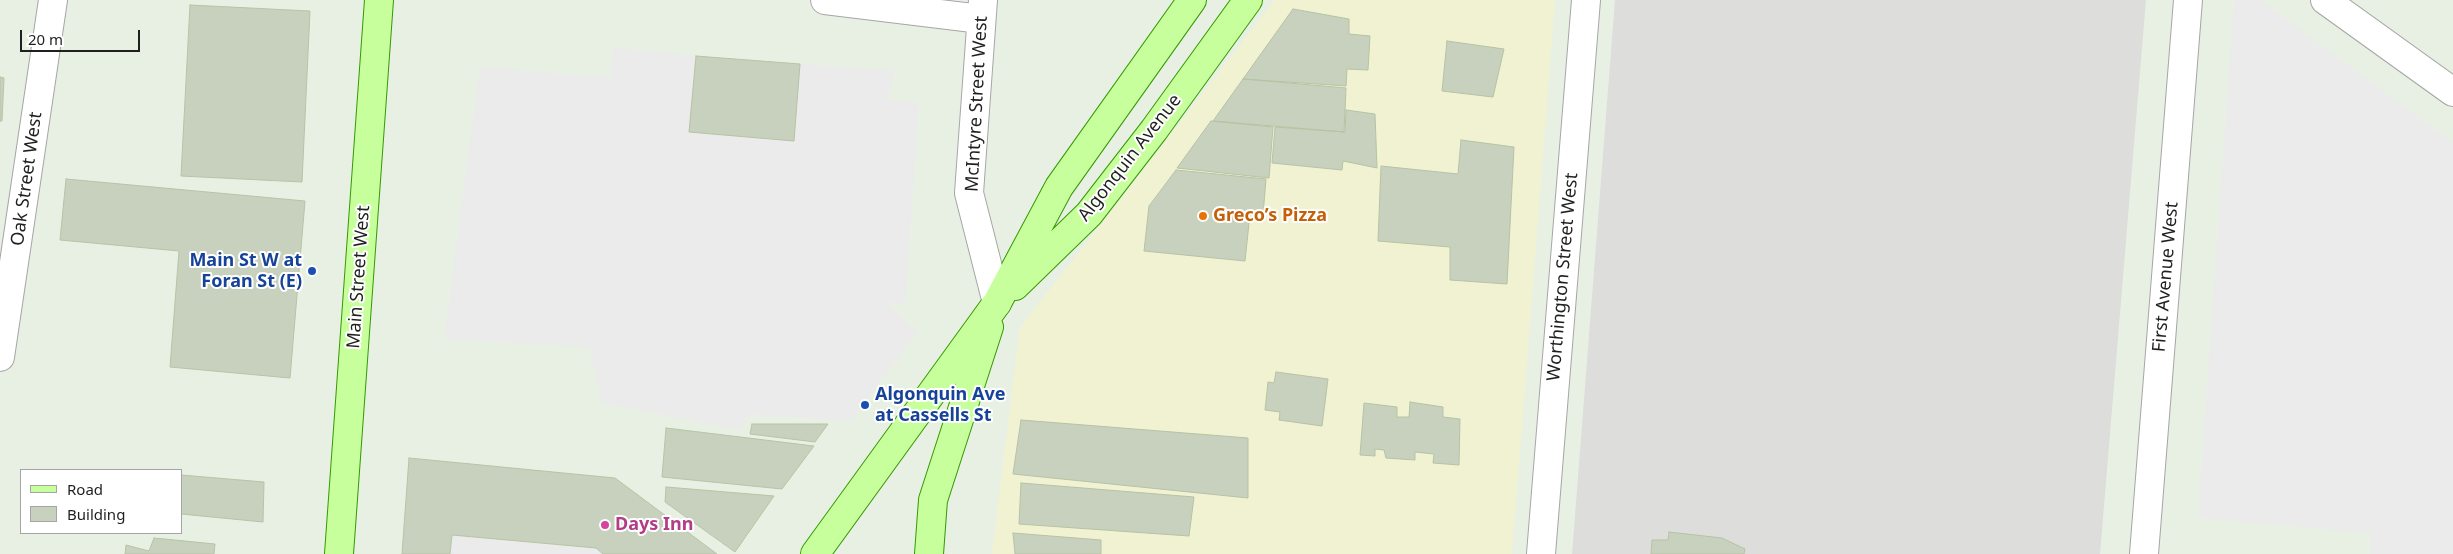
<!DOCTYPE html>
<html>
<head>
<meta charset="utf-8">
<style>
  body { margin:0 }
  #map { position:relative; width:2453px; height:554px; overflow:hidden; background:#e8f0e4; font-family:"Noto Sans",sans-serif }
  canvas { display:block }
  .legend { position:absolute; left:20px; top:469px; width:162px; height:65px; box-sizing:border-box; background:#fff; border:1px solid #a5a5a5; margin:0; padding:6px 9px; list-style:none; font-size:15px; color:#1f1f1f }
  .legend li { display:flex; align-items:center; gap:10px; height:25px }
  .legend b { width:25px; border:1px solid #a5a5a5 }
  .scale { position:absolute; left:20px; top:30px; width:120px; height:22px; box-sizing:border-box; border:2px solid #1f1f1f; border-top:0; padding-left:6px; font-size:15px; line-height:18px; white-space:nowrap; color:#1f1f1f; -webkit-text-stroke:4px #fff; paint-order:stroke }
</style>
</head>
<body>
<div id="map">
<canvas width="2453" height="554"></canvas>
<ul class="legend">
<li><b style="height:6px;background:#c6ff9b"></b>Road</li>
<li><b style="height:14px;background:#c8d1bd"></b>Building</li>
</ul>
<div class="scale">20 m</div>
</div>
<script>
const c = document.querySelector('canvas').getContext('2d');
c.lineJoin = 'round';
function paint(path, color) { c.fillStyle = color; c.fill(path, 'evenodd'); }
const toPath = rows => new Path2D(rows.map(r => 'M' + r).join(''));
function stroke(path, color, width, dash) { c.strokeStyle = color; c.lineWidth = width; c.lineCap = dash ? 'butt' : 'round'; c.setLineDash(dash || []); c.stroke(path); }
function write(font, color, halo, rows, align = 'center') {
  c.font = font + ' "Noto Sans",sans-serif'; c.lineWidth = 4; c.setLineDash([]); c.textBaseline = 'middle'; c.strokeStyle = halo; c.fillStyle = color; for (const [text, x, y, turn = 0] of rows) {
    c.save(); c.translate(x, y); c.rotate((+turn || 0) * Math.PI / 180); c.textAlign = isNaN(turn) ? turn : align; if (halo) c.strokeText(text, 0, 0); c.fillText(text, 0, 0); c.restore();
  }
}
const residential = toPath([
  [1615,0,2146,0,2100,554,1572,554]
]);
const commercial = toPath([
  [1275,0,1555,0,1512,554,992,554,1020,328]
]);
const parking = toPath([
  [2234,0,2260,0,2453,143,2453,554,2370,554,2370,533,2198,518],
  [614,48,696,56,690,132,794,140,800,64,895,71,887,99,919,104,905,304,887,302,917,333,850,421,748,414,740,430,602,403,589,347,444,339,480,67,610,78],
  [452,535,596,548,603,554,450,554]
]);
const building = toPath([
  [190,5,310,11,302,182,181,176,190,5],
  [1293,9,1349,19,1349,34,1370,36,1368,70,1347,69,1346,86,1243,79,1293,9],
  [1447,41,1504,49,1493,97,1442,91,1447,41],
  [696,56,800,64,794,141,689,132,696,56],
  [0,77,4,78,2,121,0,121,0,77],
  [1243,79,1346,88,1344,132,1213,121,1243,79],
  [1346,110,1375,114,1377,168,1343,161,1342,170,1272,163,1275,127,1345,132,1346,110],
  [1211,121,1273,127,1269,178,1177,168,1211,121],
  [1461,140,1514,147,1507,284,1450,280,1450,247,1378,241,1381,166,1458,174,1461,140],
  [1176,170,1266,179,1263,215,1250,214,1245,261,1144,251,1149,206,1176,170],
  [66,179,305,201,290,378,170,367,179,251,60,240,66,179],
  [1276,372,1328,379,1322,426,1279,420,1280,412,1265,410,1268,382,1274,383,1276,372],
  [1410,402,1443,407,1443,417,1460,419,1459,465,1433,463,1434,454,1415,452,1415,460,1386,458,1384,450,1375,449,1375,456,1360,455,1364,403,1397,407,1397,417,1409,417,1410,402],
  [1021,420,1248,438,1248,498,1013,474,1021,420],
  [752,424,828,424,815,442,750,434,752,424],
  [666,428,814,446,782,489,662,477,666,428],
  [409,458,615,478,717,554,603,554,596,548,452,535,450,554,402,554,409,458],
  [181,475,264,482,263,522,181,514,181,475],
  [1021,483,1194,497,1189,536,1019,524,1021,483],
  [666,487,774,496,735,552,665,502,666,487],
  [1669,532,1722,538,1745,549,1744,554,1651,554,1652,540,1668,540,1669,532],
  [1013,533,1101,540,1101,554,1015,554,1013,533],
  [154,538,215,544,214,554,125,554,126,545,149,551,154,538]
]);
const minor = toPath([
  [825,0,981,19],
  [983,0,969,193,997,303],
  [2325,0,2453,92],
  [0,357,53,0],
  [1541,554,1586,0],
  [2144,554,2188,0]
]);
const major = toPath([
  [1015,286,1089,214,1154,130,1248,0],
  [339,554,379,0],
  [815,554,997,303,1059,187,1192,0],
  [929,554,933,500,989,327]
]);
const markers = [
  [1203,216,5,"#e8710a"],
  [312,271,5,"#1a4fb4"],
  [865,405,5,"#1a4fb4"],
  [605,525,5,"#d1479c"]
];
const streetNames = [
  ["McIntyre Street West",977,104,-87],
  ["Algonquin Avenue",1130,158,-52],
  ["Oak Street West",27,179,-82],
  ["Main Street West",359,277,-86],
  ["Worthington Street West",1563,277,-85],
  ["First Avenue West",2166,277,-85]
];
const foodNames = [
  ["Greco’s Pizza",1213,216]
];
const transitNames = [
  ["Main St W at",302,261],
  ["Foran St (E)",302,282],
  ["Algonquin Ave",875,395,"left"],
  ["at Cassells St",875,416,"left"]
];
const hotelNames = [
  ["Days Inn",615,525]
];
paint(residential, '#dddddc');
paint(commercial, '#f1f2d2');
paint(parking, '#ebebeb');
paint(building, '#c8d1bd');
stroke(building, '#b6c3a5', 1);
stroke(minor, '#a6a6a6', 30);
stroke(major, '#339a00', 30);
stroke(minor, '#fff', 28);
stroke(major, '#c6ff9b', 28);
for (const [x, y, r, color] of markers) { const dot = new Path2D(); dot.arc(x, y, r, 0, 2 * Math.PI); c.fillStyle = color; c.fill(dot); stroke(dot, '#fff', 2); }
write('18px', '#1f1f1f', '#fff', streetNames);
write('bold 18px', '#c56008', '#fff', foodNames, 'left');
write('bold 18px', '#164399', '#fff', transitNames, 'right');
write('bold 18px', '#b23c85', '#fff', hotelNames, 'left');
</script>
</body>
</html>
